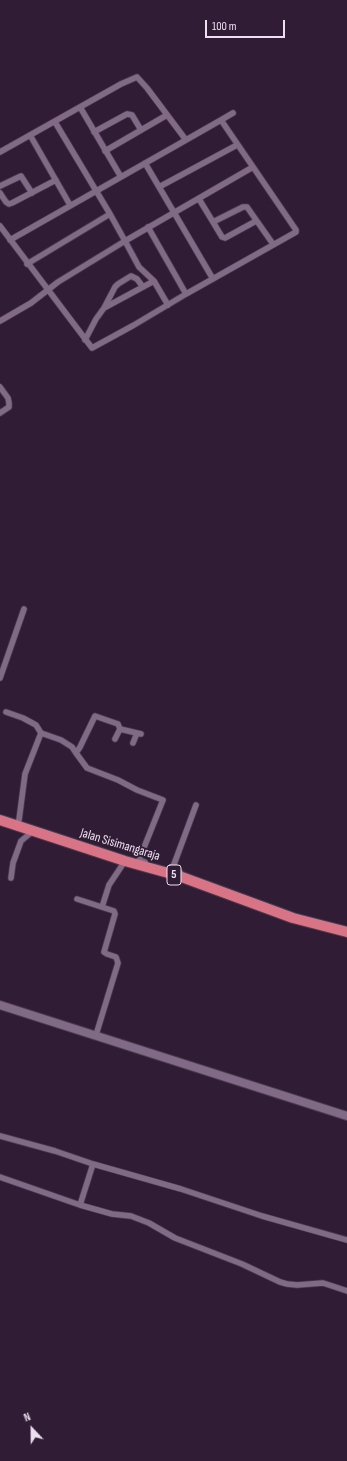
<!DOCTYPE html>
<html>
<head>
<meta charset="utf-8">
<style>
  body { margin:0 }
  #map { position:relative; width:347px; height:1461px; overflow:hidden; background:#301d35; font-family:"Sofia Sans Condensed",sans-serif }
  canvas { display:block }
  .north { position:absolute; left:12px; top:1409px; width:40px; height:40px; -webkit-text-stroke:3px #301d35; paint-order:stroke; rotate:338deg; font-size:11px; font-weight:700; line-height:16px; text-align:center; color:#ece0f0 }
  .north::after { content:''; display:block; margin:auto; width:14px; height:18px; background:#ece0f0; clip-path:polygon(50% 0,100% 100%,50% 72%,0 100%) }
  .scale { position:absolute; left:205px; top:20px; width:80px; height:18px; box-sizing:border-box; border:2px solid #ece0f0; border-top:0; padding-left:5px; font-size:12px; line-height:14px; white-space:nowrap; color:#ece0f0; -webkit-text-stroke:3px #301d35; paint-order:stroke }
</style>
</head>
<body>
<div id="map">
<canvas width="347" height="1461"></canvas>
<div class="north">N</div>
<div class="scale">100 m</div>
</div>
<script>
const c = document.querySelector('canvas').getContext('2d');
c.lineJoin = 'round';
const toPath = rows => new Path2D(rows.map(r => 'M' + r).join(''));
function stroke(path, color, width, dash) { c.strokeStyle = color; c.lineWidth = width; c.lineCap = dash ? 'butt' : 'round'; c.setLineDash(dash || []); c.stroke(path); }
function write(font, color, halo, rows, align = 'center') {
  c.font = font + ' "Sofia Sans Condensed",sans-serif'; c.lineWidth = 4; c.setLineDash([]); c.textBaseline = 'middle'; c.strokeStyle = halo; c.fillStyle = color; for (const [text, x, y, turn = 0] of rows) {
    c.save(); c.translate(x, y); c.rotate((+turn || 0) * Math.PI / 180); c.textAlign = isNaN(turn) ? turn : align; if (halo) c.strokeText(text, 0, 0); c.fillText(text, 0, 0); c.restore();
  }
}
const street = toPath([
  [80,107,121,177],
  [221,120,233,113],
  [94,132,127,114,132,115,141,130],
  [30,135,70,205],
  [105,151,167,115],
  [0,152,121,84,137,77,147,88,186,140,221,120,296,230,296,232,186,294,134,325,92,348,0,226],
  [145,163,213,279],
  [0,186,21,176,32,193],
  [159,187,237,145],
  [0,193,6,202,9,204,12,203,56,180],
  [199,199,213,222,243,207,247,207,273,244],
  [110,214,125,241,139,267,154,281,168,305],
  [213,222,222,237,225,238,256,221],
  [148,227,186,294],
  [10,240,186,140],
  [27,264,110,214,55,122],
  [104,308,115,287,118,284,131,276,137,279,143,287],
  [0,321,31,303,58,282,125,241,253,167],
  [85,340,96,319,104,308,154,281],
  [0,387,8,398,9,403,9,407,0,413],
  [0,678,24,609],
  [6,712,23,718,36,725,41,733,25,774,19,820,16,825],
  [41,733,61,740,72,747,76,753],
  [141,734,120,729,118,724,95,716,80,747,76,753,87,768,118,780,137,790,163,800,139,860,145,862],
  [115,739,120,729],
  [133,743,137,733],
  [179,876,180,872,173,867,196,805],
  [11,878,13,863,21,841,33,831],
  [77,899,114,911,115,914,104,952,107,954,116,957,118,963,96,1035],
  [102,907,109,885,125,861],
  [0,1136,55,1151,93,1164,181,1189,262,1216,347,1240],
  [0,1177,80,1205,112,1214,131,1216,149,1223,175,1238,242,1264,280,1282,287,1284,297,1285,323,1283,347,1291],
  [80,1205,93,1164]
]);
const secondary = toPath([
  [0,1005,347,1116]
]);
const highway = toPath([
  [0,820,125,861,179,876,293,918,347,932]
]);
const shields = [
  [174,875,14]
];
const shieldNames = [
  ["5",174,875]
];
const streetNames = [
  ["Jalan Sisimangaraja",120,845,17]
];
stroke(street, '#4a3b4f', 7);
stroke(secondary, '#4a3b4f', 10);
stroke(highway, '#4a3b4f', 12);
stroke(street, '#806a86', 5.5);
stroke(secondary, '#806a86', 8);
stroke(highway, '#d87485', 10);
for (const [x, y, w] of shields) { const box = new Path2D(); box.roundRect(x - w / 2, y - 10, w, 20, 3); c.fillStyle = '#301d35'; c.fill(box); stroke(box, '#ece0f0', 1); }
write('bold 12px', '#ece0f0', null, shieldNames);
write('13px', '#ece0f0', '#301d35', streetNames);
</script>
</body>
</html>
